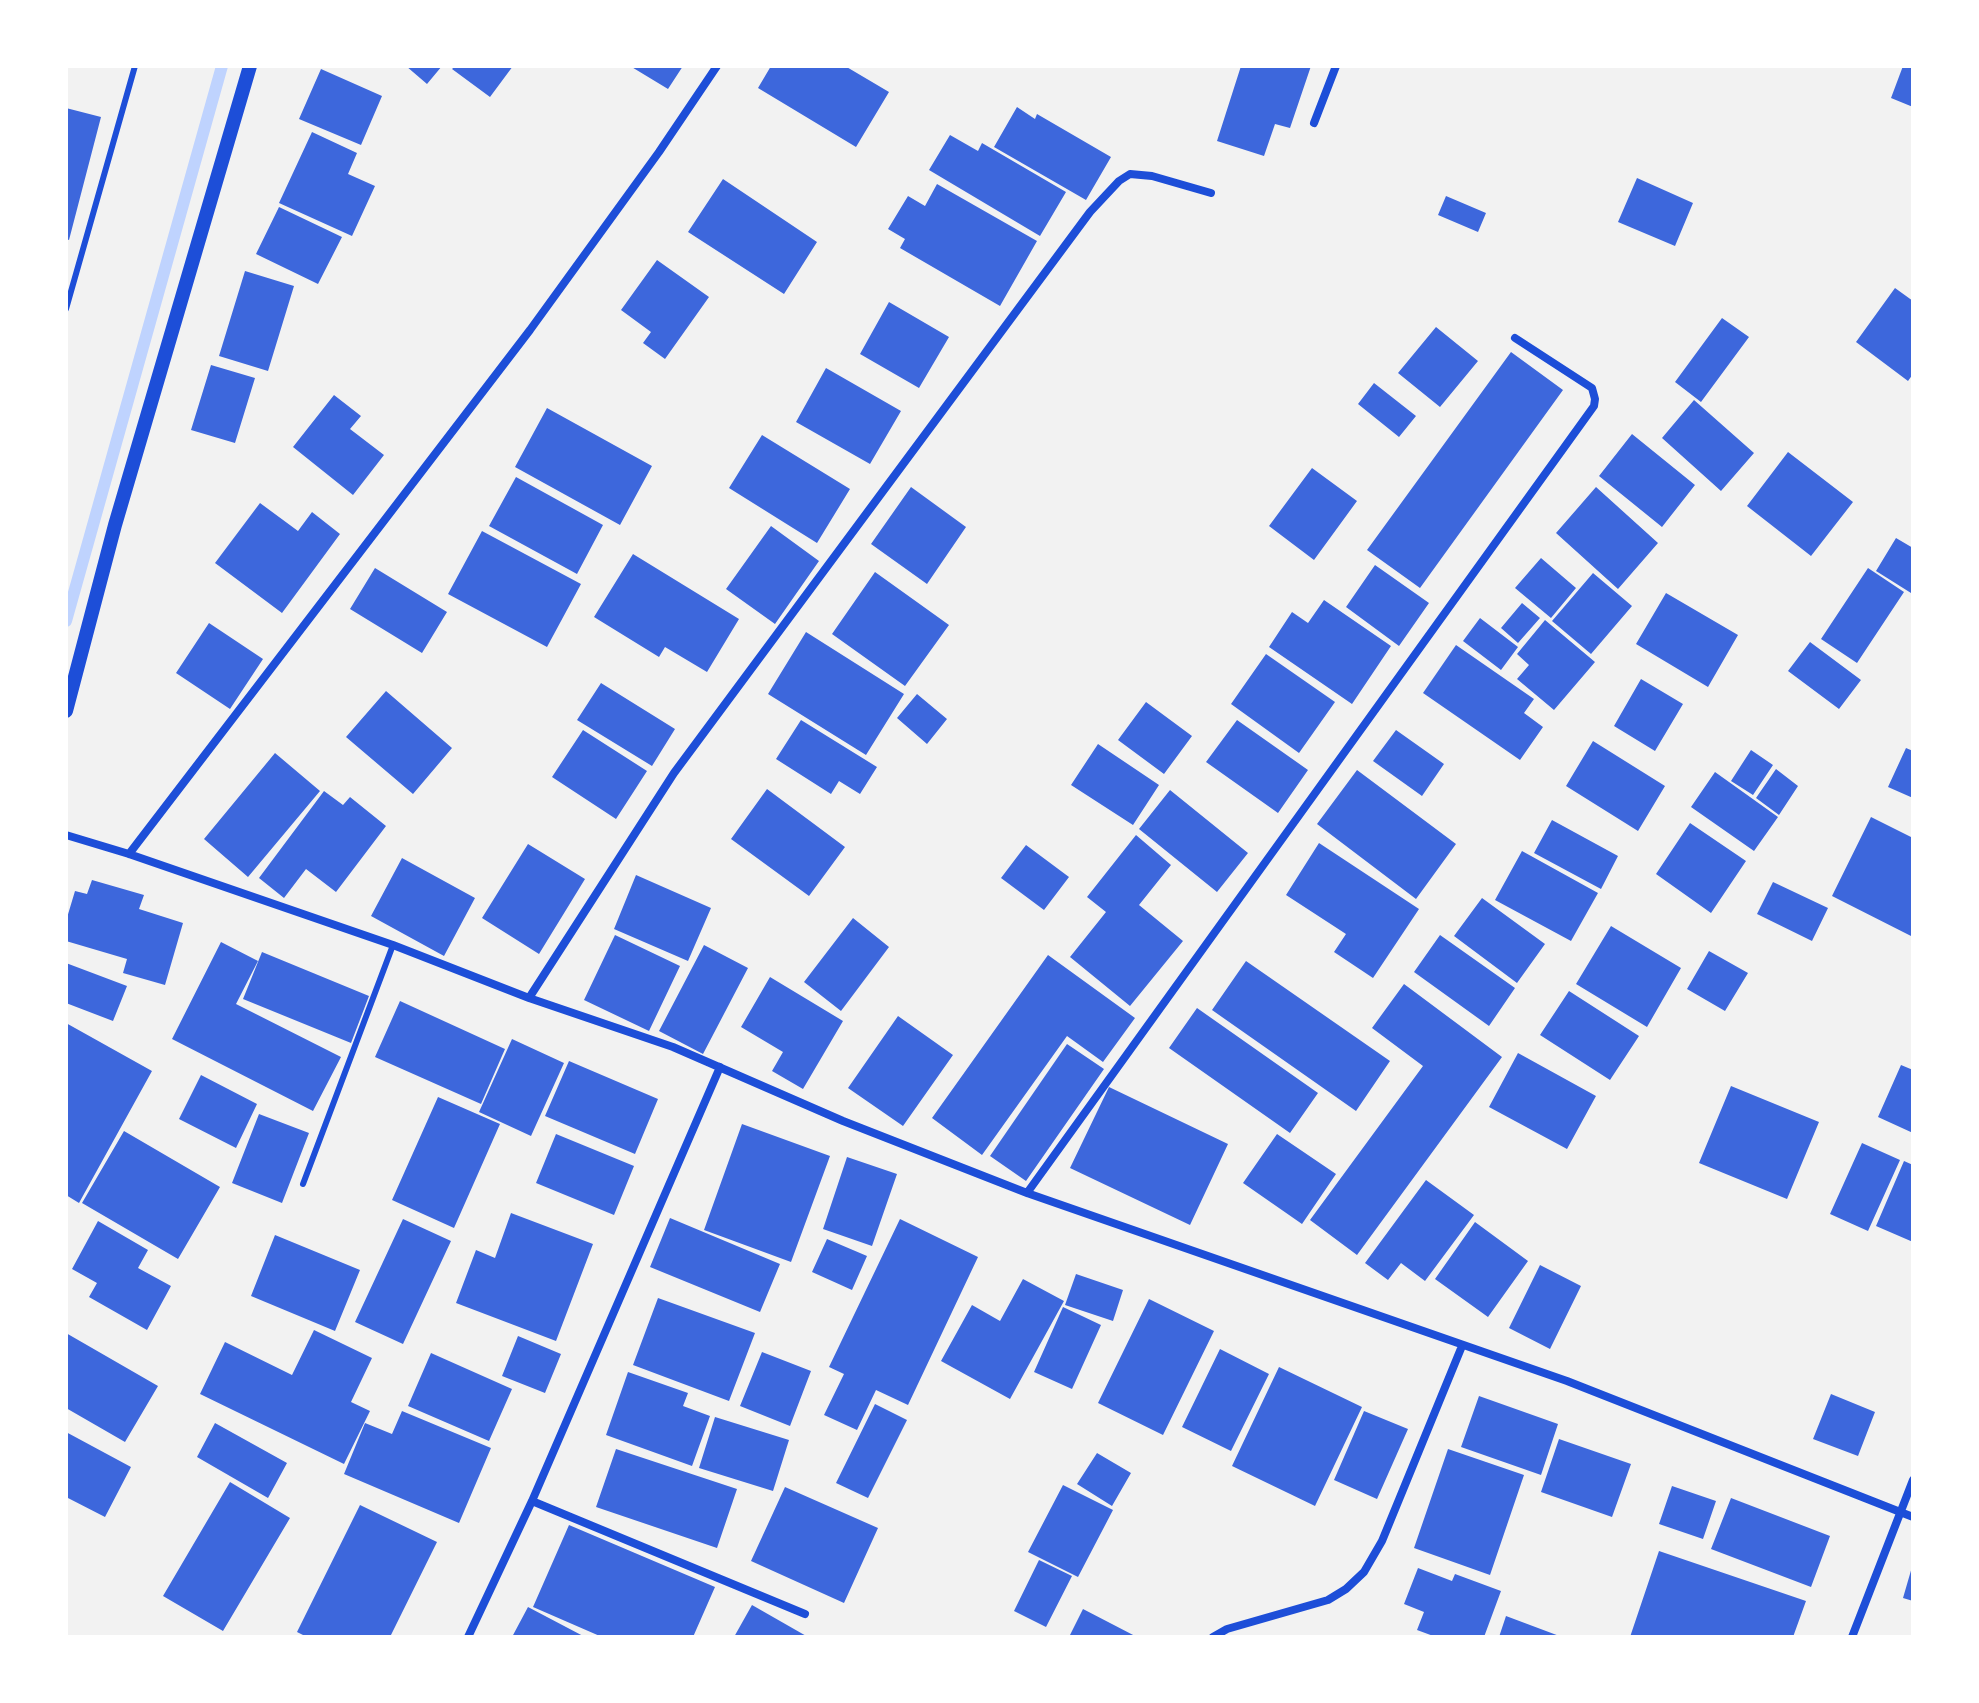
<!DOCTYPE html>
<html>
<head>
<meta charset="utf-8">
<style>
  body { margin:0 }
  #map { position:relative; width:1979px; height:1703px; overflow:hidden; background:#f2f2f2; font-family:"Zilla Slab",serif }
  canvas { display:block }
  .frame { position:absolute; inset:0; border:68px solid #fff; pointer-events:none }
</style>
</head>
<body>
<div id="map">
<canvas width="1979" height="1703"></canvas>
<div class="frame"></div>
</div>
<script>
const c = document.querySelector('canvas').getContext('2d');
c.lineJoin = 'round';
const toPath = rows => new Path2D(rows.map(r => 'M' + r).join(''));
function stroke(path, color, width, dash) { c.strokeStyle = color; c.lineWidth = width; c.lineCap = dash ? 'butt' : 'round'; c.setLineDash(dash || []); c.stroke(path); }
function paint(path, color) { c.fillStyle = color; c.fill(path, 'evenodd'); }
const stream = toPath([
  [66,621,222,66]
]);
const building = toPath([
  [406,66,442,66,427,84],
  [455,66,513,66,490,97,452,69],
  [630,66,683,66,668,89],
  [771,66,845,66,889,92,856,147,758,88],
  [1241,66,1311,66,1290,128,1275,124,1264,156,1217,141],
  [1903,66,1913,66,1913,107,1891,98],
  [321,69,382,96,361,145,299,119],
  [1017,107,1035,119,1037,114,1111,157,1086,200,994,147],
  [66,108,101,117,69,240,66,239],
  [312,132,357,153,348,174,375,186,352,236,279,203],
  [950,135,978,151,982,143,1066,192,1040,236,929,170],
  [1637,178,1693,203,1675,246,1618,222],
  [723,179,817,242,784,294,688,232],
  [937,184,1037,241,1000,306,900,248,905,239,888,229,908,196,925,206],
  [1446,196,1486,213,1478,232,1438,215],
  [279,207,342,237,318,284,256,254],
  [657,260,709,297,665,359,643,343,651,332,621,310],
  [245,271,294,286,268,371,219,356],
  [1895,288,1913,301,1913,374,1908,381,1856,342],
  [889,302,949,337,919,388,860,354],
  [1722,318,1749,337,1701,402,1675,382],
  [1436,327,1478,361,1440,407,1398,373],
  [1511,352,1563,390,1420,588,1367,550],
  [211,365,255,378,235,443,191,430],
  [826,368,901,411,870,464,796,422],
  [1374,383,1416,416,1399,437,1358,404],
  [334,395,361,416,350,429,384,455,353,495,293,447],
  [1694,400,1754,453,1721,491,1662,438],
  [547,408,652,466,620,525,515,467],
  [1632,434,1695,485,1662,527,1599,476],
  [762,435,850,489,817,543,729,488],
  [1788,452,1853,502,1811,556,1747,506],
  [1312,468,1357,501,1314,560,1269,526],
  [516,477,603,525,577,574,489,526],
  [911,487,966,527,927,584,871,544],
  [1596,487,1658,543,1618,589,1556,533],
  [260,503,298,531,312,512,340,534,282,613,215,563],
  [771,526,819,561,775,624,726,589],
  [482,531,581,584,547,647,448,594],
  [1896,538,1913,548,1913,590,1911,593,1876,571],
  [633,554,739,619,707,672,665,647,659,657,594,617],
  [1541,558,1576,588,1551,618,1515,588],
  [1375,565,1429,603,1399,646,1346,607],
  [375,568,447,612,422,653,350,609],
  [1868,568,1904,592,1857,663,1821,639],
  [875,572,949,625,905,686,832,634],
  [1593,573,1632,606,1591,654,1552,621],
  [1666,593,1738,635,1708,687,1636,644],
  [1324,600,1391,646,1352,704,1269,647,1292,612,1308,623],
  [1522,603,1540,618,1518,643,1501,628],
  [1480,618,1518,647,1501,670,1463,641],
  [1545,620,1595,662,1554,710,1517,679,1529,665,1517,654],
  [209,623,263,659,230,709,176,673],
  [806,632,904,694,866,755,768,694],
  [1810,642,1861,680,1839,709,1788,671],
  [1456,645,1534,699,1524,713,1543,727,1520,760,1423,693],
  [1266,654,1335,702,1299,753,1231,704],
  [1641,679,1683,704,1655,751,1614,726],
  [601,683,675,729,652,766,577,720],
  [386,691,452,748,413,794,346,737],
  [917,694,947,719,927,744,897,718],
  [1146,702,1192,736,1164,774,1118,740],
  [801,720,877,767,860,794,839,781,831,794,776,759],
  [1237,720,1308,770,1278,813,1206,762],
  [583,730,647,771,616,819,552,777],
  [1396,730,1444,764,1422,796,1373,761],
  [1593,741,1665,786,1638,831,1566,786],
  [1098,744,1159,785,1133,825,1071,785],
  [1906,748,1913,751,1913,798,1888,787],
  [1751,750,1773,765,1753,795,1731,781],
  [275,753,320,791,248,877,204,839],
  [1776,769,1798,786,1779,815,1756,798],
  [1357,770,1456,844,1416,899,1317,824],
  [1715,772,1778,817,1754,851,1691,807],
  [767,789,845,847,809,896,731,839],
  [1170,790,1248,853,1217,892,1139,829],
  [324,791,343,805,350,797,386,826,336,892,306,869,284,898,259,878],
  [1871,817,1913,838,1913,937,1832,896],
  [1552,820,1618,856,1601,889,1534,853],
  [1690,823,1746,861,1711,913,1656,874],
  [1136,835,1171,865,1139,905,1183,941,1130,1006,1070,957,1106,912,1087,897],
  [1319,843,1419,909,1373,978,1334,952,1346,934,1286,895],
  [528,844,585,879,539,954,482,918],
  [1026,845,1069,877,1044,910,1001,878],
  [1522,851,1598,893,1571,941,1495,900],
  [402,858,475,898,444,956,371,916],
  [636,875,711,908,688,961,614,929],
  [92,880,144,895,139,909,183,923,165,985,123,973,127,959,66,941,66,921,75,891,87,894],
  [1773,882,1828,908,1812,941,1757,914],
  [1482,898,1545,944,1517,983,1454,936],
  [853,918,889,947,841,1011,804,982],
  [1611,926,1681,968,1647,1027,1576,984],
  [615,935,680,966,649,1031,584,1000],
  [1440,935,1515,988,1489,1026,1414,972],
  [221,942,258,961,236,1004,341,1057,313,1111,172,1039],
  [704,945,748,968,703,1054,659,1031],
  [1709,951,1748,973,1725,1011,1687,989],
  [262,952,369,996,351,1043,243,999],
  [1048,955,1135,1018,1103,1062,1067,1036,982,1155,932,1118],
  [1246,961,1390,1061,1356,1111,1212,1010],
  [66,963,127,986,113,1021,66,1003],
  [770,977,843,1021,803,1089,772,1071,783,1052,741,1027],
  [1404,984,1502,1057,1357,1255,1310,1220,1423,1066,1372,1028],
  [1569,991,1639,1036,1610,1080,1540,1035],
  [400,1001,505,1049,481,1104,375,1057],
  [1197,1008,1318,1093,1290,1133,1169,1048],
  [898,1016,953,1055,903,1126,848,1088],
  [66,1023,152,1071,79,1203,66,1195],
  [512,1039,564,1063,531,1136,479,1112],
  [1067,1044,1104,1069,1026,1181,990,1156],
  [1518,1053,1596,1096,1567,1149,1489,1107],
  [569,1061,658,1099,635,1154,545,1116],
  [1901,1065,1913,1070,1913,1133,1878,1117],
  [201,1075,257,1104,236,1148,179,1119],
  [1731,1086,1819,1122,1787,1199,1699,1163],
  [1109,1087,1228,1144,1190,1225,1070,1168],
  [438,1097,500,1124,454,1228,392,1200],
  [259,1114,309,1133,282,1203,232,1183],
  [742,1124,830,1156,791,1262,704,1230],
  [124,1131,220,1187,178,1259,82,1203],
  [556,1134,634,1166,614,1215,536,1183],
  [1277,1134,1336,1174,1302,1224,1243,1183],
  [1862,1143,1900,1160,1868,1231,1830,1214],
  [847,1157,897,1174,872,1246,823,1229],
  [1904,1161,1913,1165,1913,1242,1876,1226],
  [1426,1180,1474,1215,1425,1281,1401,1263,1388,1280,1365,1263],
  [511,1213,593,1244,556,1341,456,1303,476,1250,495,1258],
  [670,1218,780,1264,760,1312,650,1267],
  [403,1219,451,1241,403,1344,355,1322],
  [900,1219,978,1257,908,1405,876,1390,857,1430,824,1415,844,1374,829,1367],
  [98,1221,148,1250,138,1268,171,1286,147,1330,89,1297,97,1283,72,1269],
  [1475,1222,1528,1261,1488,1317,1435,1279],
  [275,1235,360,1270,335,1331,251,1296],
  [827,1239,867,1256,852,1290,812,1272],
  [1540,1265,1581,1286,1550,1349,1509,1328],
  [1076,1274,1123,1290,1113,1321,1065,1305],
  [1023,1279,1064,1301,1010,1399,941,1361,972,1305,1000,1321],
  [658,1298,755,1333,729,1401,633,1365],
  [1149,1299,1214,1331,1163,1435,1098,1403],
  [1063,1307,1101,1325,1072,1389,1034,1372],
  [314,1330,372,1358,351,1402,370,1411,344,1464,200,1394,225,1342,292,1375],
  [66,1333,158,1386,125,1442,66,1408,66,1395,68,1391,66,1389],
  [518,1336,561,1354,545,1393,502,1376],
  [1220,1349,1269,1374,1231,1451,1182,1427],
  [762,1352,811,1371,790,1426,740,1406],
  [431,1353,512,1389,489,1441,408,1406],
  [1279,1367,1362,1407,1315,1506,1232,1466],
  [628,1372,688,1393,683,1406,710,1416,692,1466,606,1435],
  [1831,1394,1875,1412,1858,1456,1813,1439],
  [1479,1396,1558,1424,1541,1475,1461,1447],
  [875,1404,907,1420,868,1498,836,1483],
  [402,1411,491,1448,459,1523,344,1474,365,1423,392,1434],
  [1364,1411,1408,1429,1377,1499,1334,1480],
  [715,1417,789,1440,773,1491,699,1468],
  [215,1423,287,1463,268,1498,197,1457],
  [66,1432,131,1467,105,1517,66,1497],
  [1559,1439,1631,1464,1612,1517,1541,1492],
  [616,1449,737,1489,717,1548,596,1507],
  [1448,1449,1524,1475,1490,1575,1414,1548],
  [1097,1453,1131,1473,1112,1506,1077,1484],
  [230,1482,290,1518,223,1631,163,1596],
  [1063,1485,1113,1510,1078,1577,1028,1552],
  [1672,1486,1716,1501,1703,1539,1659,1524],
  [785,1487,878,1528,844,1603,751,1561],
  [1731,1498,1830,1536,1811,1587,1711,1549],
  [360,1505,437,1542,390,1637,307,1637,297,1632],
  [569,1525,715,1587,693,1637,602,1637,533,1607],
  [1659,1551,1806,1601,1793,1637,1630,1637],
  [1039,1560,1072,1576,1046,1627,1014,1611],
  [1912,1567,1913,1567,1913,1601,1903,1598],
  [1418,1568,1452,1581,1455,1574,1501,1591,1484,1637,1436,1637,1417,1630,1424,1612,1404,1604],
  [752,1605,808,1637,734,1637],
  [528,1607,585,1637,512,1637],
  [1083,1609,1137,1637,1069,1637],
  [1506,1616,1562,1637,1499,1637]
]);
const service = toPath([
  [66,309,135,66],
  [303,1184,393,945]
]);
const minor = toPath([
  [1314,123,1336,66],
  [66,835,129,854,393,945,529,998,673,1047,843,1121,1027,1193,1567,1381,1913,1517],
  [129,854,530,330,659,152,717,66],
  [529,998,674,773,1090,212,1119,181,1130,174,1152,176,1211,193],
  [1027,1193,1594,406,1595,399,1592,388,1515,338],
  [532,1501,805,1614],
  [468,1637,532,1501,720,1067],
  [1213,1637,1227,1629,1328,1600,1346,1589,1364,1572,1382,1541,1462,1346],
  [1852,1637,1913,1480]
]);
const tertiary = toPath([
  [66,711,115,525,250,66]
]);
stroke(stream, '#bfd3fe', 12);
paint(building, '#3d67dc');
stroke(service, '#1d4ed8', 6);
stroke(minor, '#1d4ed8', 8);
stroke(tertiary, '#1d4ed8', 14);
</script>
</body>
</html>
